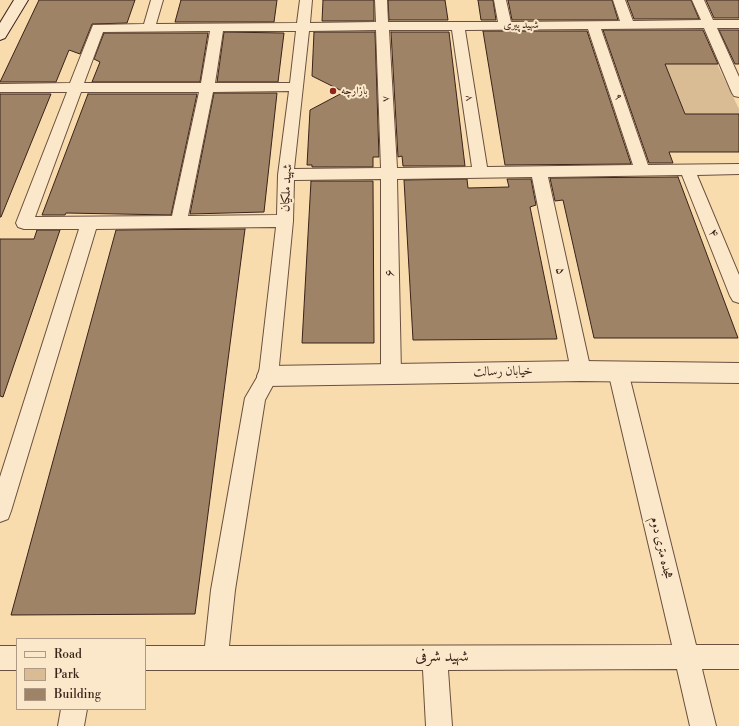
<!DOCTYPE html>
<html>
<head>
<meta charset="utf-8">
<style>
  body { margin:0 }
  #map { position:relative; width:739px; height:726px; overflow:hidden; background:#f9dcad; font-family:"Libre Bodoni",serif }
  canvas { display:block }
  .legend { position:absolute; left:16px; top:638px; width:130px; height:72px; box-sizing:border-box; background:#fbe8ca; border:1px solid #ae9984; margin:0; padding:5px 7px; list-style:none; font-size:12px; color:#3b221a }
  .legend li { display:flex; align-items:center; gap:8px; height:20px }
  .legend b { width:20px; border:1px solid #ae9984 }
</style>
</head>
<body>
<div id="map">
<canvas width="739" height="726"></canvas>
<ul class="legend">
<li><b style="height:5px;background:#fbe8ca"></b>Road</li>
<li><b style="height:11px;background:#d9bc94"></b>Park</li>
<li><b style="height:11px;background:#9e8366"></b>Building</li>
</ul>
</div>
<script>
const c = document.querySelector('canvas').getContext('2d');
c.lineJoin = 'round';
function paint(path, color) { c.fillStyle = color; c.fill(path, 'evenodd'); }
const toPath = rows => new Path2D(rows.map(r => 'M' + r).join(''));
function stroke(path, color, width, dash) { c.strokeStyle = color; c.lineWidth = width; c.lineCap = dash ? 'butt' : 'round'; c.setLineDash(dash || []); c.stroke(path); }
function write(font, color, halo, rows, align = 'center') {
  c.font = font + ' "Libre Bodoni",Amiri,serif'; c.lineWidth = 4; c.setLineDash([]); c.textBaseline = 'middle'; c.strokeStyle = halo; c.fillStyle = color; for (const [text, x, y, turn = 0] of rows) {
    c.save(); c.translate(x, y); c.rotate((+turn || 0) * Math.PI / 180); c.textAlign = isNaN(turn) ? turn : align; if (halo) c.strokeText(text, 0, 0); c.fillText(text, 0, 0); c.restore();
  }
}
const green = toPath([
  [665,64,717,64,739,109,739,114,685,114]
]);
const building = toPath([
  [39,0,135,0,127,23,92,24,80,54,69,50,56,82,0,82,39,0],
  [181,0,277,0,274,22,175,22,181,0],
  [323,0,374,0,374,21,322,21,323,0],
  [388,0,445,0,448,20,389,20,388,0],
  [478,0,493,0,496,20,481,20,478,0],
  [508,0,612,0,618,20,512,20,508,0],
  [627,0,691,0,699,19,634,19,627,0],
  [706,0,739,0,739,18,714,18,706,0],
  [603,30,703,30,718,64,665,64,685,114,739,114,739,152,669,152,673,163,649,163,603,30],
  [719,30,739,30,739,64,735,64,719,30],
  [483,31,587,31,631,164,505,165,483,31],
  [224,32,284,33,278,82,217,82,224,32],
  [314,32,375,32,379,157,373,157,373,167,312,167,312,165,307,165,310,110,344,92,312,76,314,32],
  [391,32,449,32,465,166,403,166,402,156,398,157,391,32],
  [104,33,208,33,200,82,92,82,100,62,94,59,104,33],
  [214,93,277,93,264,212,190,214,214,93],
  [0,94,51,94,1,217,0,217,0,94],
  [88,94,197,94,171,215,66,213,65,215,42,215,88,94],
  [678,177,738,338,594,338,563,200,555,201,550,178,678,177],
  [467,179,468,188,509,187,507,179,531,179,536,205,530,207,557,339,413,340,404,180,467,179],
  [311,181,373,181,374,343,302,343,311,181],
  [245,229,195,614,11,615,116,230,245,229],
  [37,230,60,230,3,397,0,396,0,239,34,239,37,230]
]);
const minor = toPath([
  [151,0,163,0,156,24,297,23,300,0,312,0,310,23,376,22,375,0,387,0,388,22,498,22,494,0,506,0,511,22,620,21,613,0,625,0,633,21,701,20,692,0,704,0,713,20,739,20,739,28,717,28,739,77,739,97,734,96,732,93,704,28,601,29,648,165,739,164,739,174,697,175,739,275,739,303,733,301,730,296,682,175,548,177,591,371,588,377,581,379,574,377,571,371,532,177,397,179,401,373,398,379,391,381,384,379,381,373,381,179,294,180,293,221,278,376,265,400,235,590,229,646,672,645,608,371,611,365,618,363,625,365,628,371,696,645,739,645,739,669,702,669,716,726,690,726,677,669,448,670,452,726,426,726,423,670,145,670,145,646,205,646,211,590,245,398,259,374,276,227,96,229,11,511,8,519,0,522,0,477,79,229,24,229,18,227,16,223,67,92,0,92,0,84,70,83,93,25,144,24,151,0],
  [588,29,633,165,487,167,465,30,588,29],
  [376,30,381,168,294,169,309,31,376,30],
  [389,30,452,30,472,167,397,168,389,30],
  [210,31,201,83,84,83,103,32,210,31],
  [223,31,296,31,290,83,215,83,223,31],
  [289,91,278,175,277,215,188,216,213,92,289,91],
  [81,92,199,92,172,216,35,217,81,92],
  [0,646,17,646,17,670,0,670,0,646],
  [61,709,87,709,84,726,58,726,61,709]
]);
const tertiary = toPath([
  [581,361,739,363,739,383,581,381,268,386,260,383,257,376,260,369,268,366,581,361]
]);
const secondary = toPath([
  [14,0,28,0,5,38,0,40,0,23,14,0]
]);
const markers = [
  [333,91,4,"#8f2418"]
];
const farStreetnames = [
  ["شهید پیری",521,25],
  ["۹",618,97,71],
  ["۸",469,98,82],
  ["۷",386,99,-93]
];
const farPoinames = [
  ["بازارچه",341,91]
];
const streetNames = [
  ["شهید ملکیان",287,188,-87],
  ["۴",713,233,68],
  ["۵",560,271,78],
  ["۶",390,273,-91],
  ["خیابان رسالت",503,372,-1],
  ["هجده متری دوم",661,548,77]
];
const nearStreetnames = [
  ["شهید شرفی",442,657]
];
paint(green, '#d9bc94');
paint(building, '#9e8366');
stroke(building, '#3b221a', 1);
stroke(minor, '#6a503f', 2);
stroke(tertiary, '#6a503f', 2);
stroke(secondary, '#3b221a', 2);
paint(minor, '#fbe8ca');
paint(tertiary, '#fbe8ca');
paint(secondary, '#fbe8ca');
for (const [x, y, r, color] of markers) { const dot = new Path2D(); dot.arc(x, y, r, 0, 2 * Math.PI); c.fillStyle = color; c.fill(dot); stroke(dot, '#fbe8ca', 1.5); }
write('11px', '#3b221a', '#fbe8ca', farStreetnames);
write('11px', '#3b221a', '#fbe8ca', farPoinames, 'left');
write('13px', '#3b221a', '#fbe8ca', streetNames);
write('16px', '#3b221a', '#fbe8ca', nearStreetnames);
</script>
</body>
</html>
